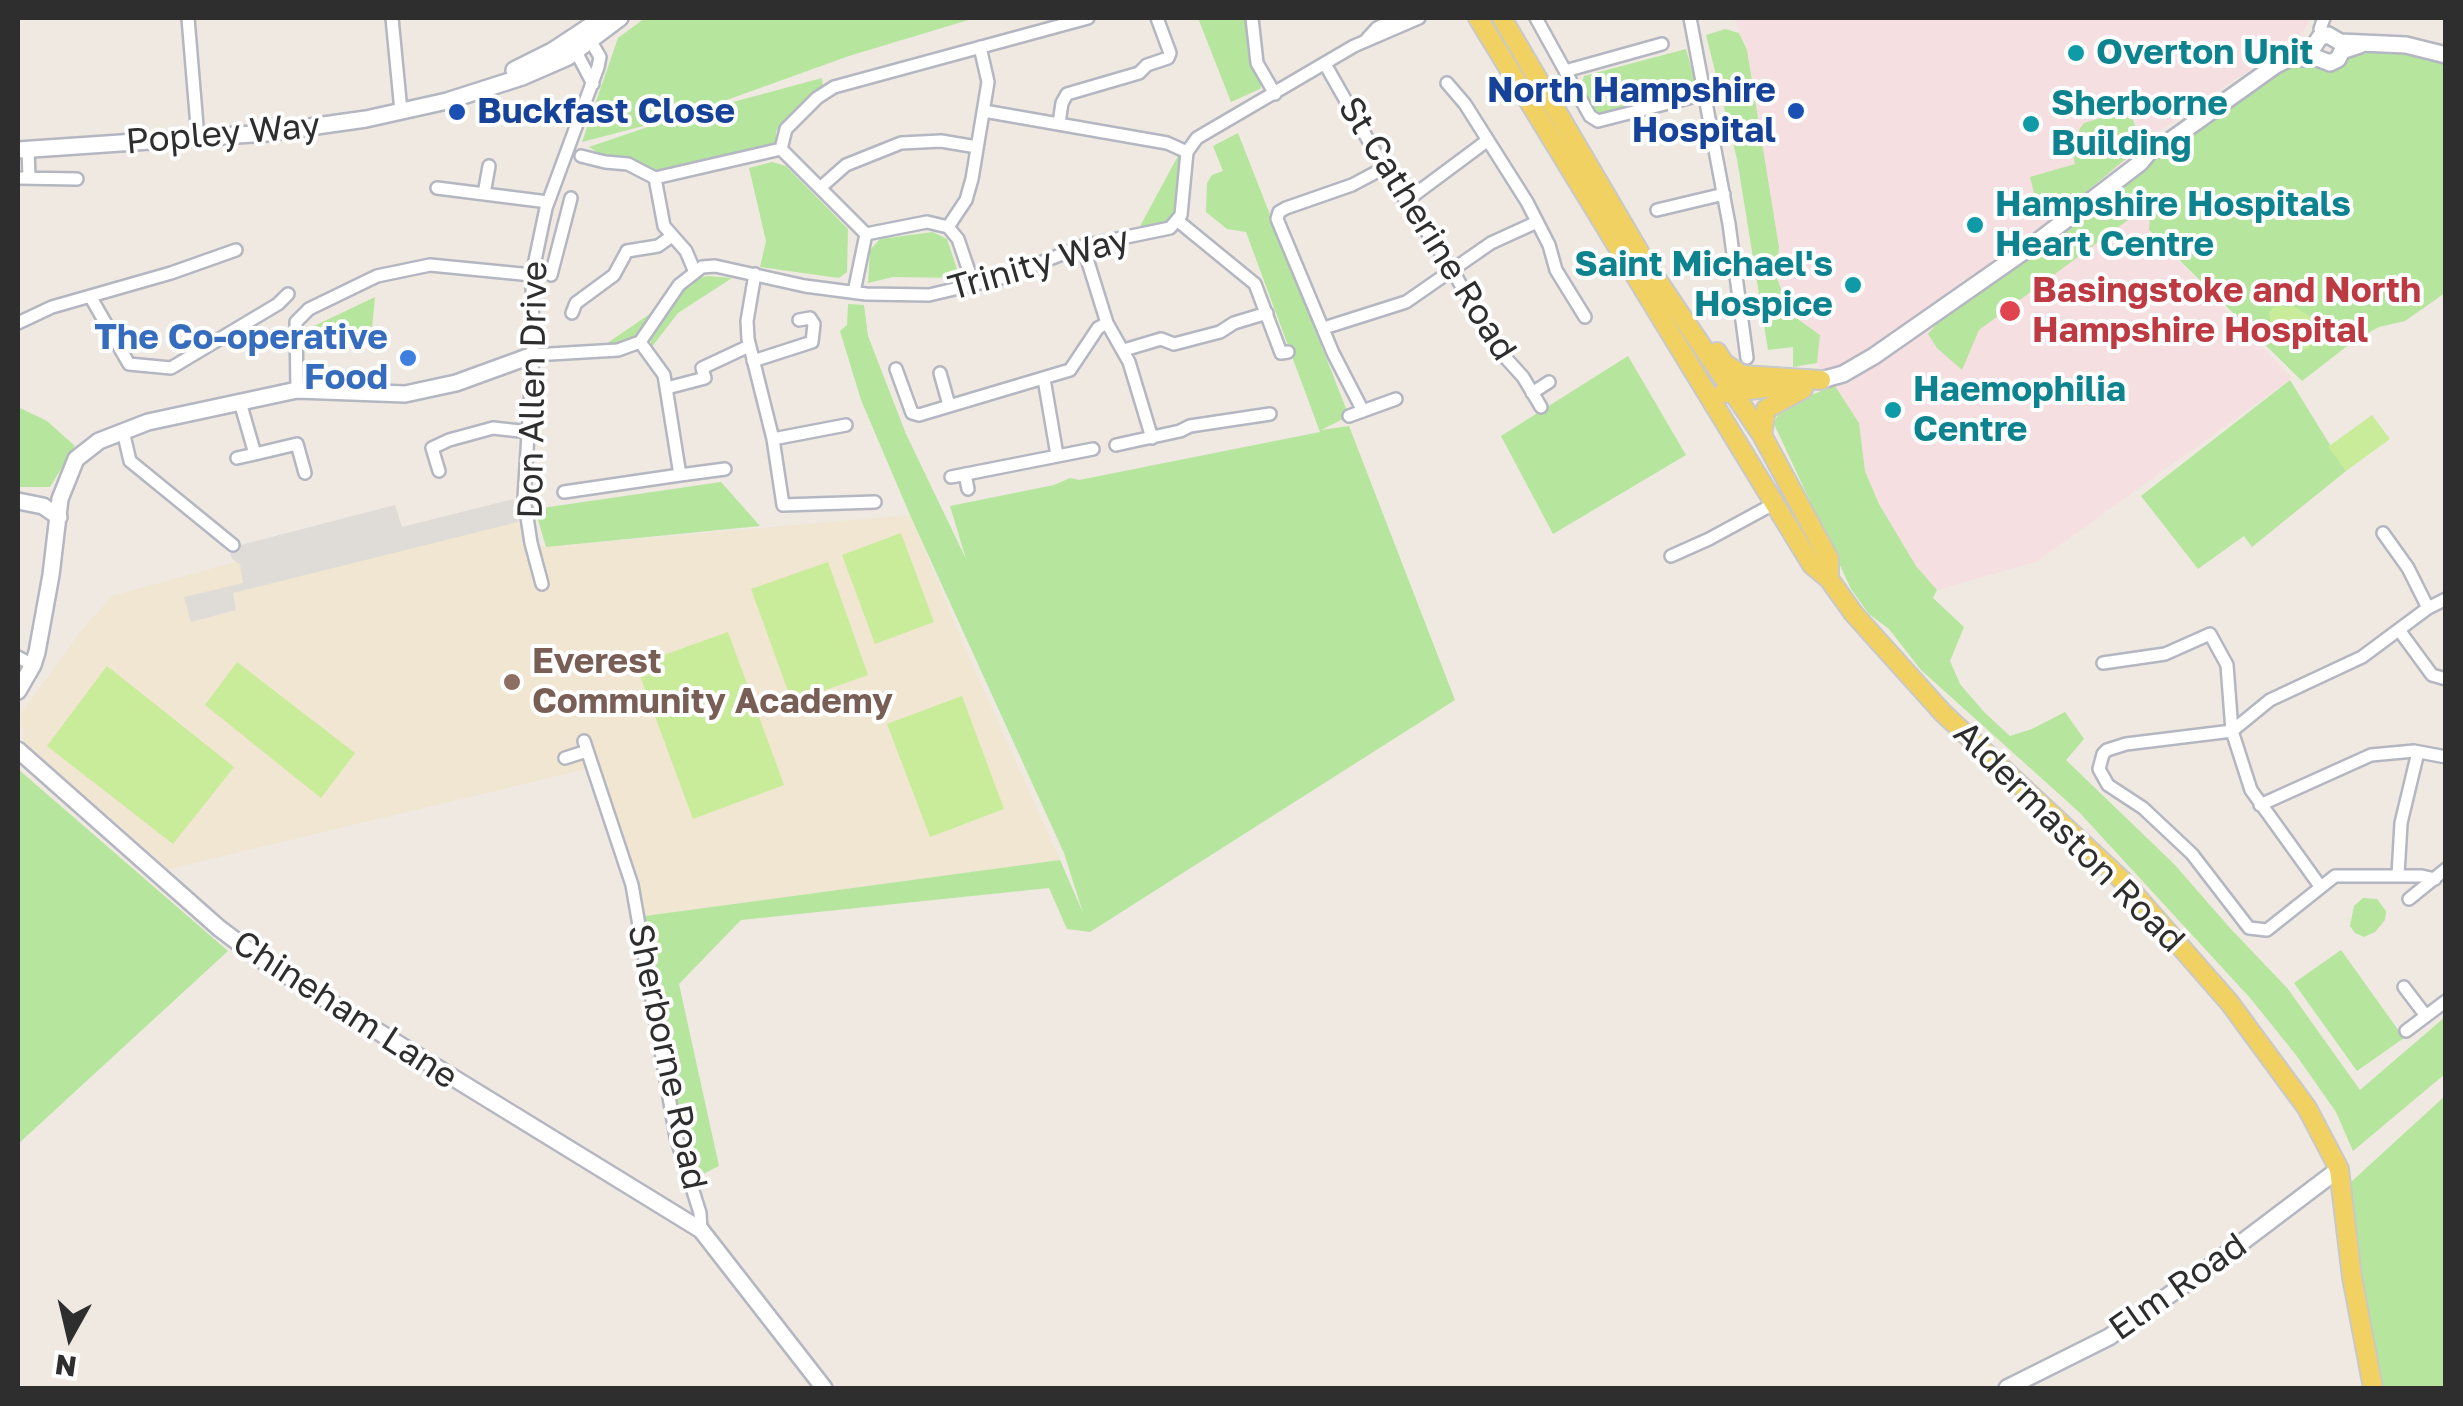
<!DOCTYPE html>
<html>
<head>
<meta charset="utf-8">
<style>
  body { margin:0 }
  #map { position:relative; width:2463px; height:1406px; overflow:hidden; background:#efe9e1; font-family:"Golos Text",sans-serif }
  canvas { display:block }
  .frame { position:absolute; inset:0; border:20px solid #2e2e2e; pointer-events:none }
  .north { position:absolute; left:20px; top:1286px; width:100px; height:100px; -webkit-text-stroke:8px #fff; paint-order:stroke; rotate:188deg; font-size:28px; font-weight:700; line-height:40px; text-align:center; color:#2e2e2e }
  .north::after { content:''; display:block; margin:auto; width:35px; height:45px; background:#2e2e2e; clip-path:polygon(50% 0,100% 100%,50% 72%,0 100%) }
</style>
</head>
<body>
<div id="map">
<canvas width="2463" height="1406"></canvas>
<div class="frame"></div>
<div class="north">N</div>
</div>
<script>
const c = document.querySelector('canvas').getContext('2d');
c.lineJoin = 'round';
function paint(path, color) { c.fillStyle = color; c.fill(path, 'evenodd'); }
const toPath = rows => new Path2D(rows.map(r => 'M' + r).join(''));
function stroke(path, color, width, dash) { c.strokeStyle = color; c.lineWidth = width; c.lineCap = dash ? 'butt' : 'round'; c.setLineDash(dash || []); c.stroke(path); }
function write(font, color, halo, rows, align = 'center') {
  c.font = font + ' "Golos Text",sans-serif'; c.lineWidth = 8; c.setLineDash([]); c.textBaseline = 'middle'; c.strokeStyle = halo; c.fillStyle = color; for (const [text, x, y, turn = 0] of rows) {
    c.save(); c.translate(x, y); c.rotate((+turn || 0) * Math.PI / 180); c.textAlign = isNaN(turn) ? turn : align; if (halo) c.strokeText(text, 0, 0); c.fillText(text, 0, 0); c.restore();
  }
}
const education = toPath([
  [513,499,525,543,546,547,910,515,966,650,1060,860,645,916,638,877,599,766,169,869,24,742,21,714,81,631,112,596,235,562,234,548,395,505,402,527]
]);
const medical = toPath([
  [1734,18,2311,18,2300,36,2156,133,2149,230,2292,378,2036,562,1937,590,1916,566,1879,503,1865,471,1859,423,1817,363,1820,335,1799,320,1786,303,1777,278,1779,247,1747,50]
]);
const green = toPath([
  [645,18,975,18,849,56,685,115,822,78,823,87,793,112,776,131,776,145,657,172,612,155,606,158,589,147,674,118,582,142,618,38],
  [1198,18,1249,18,1263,79,1260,89,1231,102],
  [1725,29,1739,33,1747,50,1779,247,1777,278,1786,303,1799,320,1820,335,1817,363,1793,367,1793,347,1768,350,1737,159,1706,35],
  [1686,49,1696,85,1694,92,1603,117,1596,114,1581,87,1584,76],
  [2379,52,2418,55,2445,65,2445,293,2405,321,2379,327,2355,340,2302,381,2149,230,2151,203,1979,330,1962,370,1937,348,1928,334,1942,318,2250,88,2287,68,2337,65,2356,54],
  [2118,113,2133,120,2140,139,2139,148,2058,215,2035,197,2030,177,2075,164,2070,145,2080,143,2079,130,2084,123],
  [1238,133,1349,416,1321,430,1349,426,1455,700,1090,932,1067,929,1049,888,741,920,679,984,719,1166,695,1178,678,1128,645,916,1060,860,1083,913,1064,853,910,515,861,400,840,331,847,325,848,304,864,305,868,336,906,434,966,559,950,506,1054,485,1070,478,1079,480,1320,432,1246,232,1227,229,1206,212,1207,183,1212,175,1223,171,1213,146],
  [1179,154,1183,159,1181,205,1167,225,1138,230],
  [772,162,786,166,848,229,847,272,839,278,760,267,766,241,749,168],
  [933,232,947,239,960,278,893,277,868,283,870,250,880,239],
  [707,276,732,278,678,313,651,348,651,340,679,294,699,278],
  [375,297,371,339,309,335,312,327],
  [657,309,640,336,628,343,600,348],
  [1628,356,1686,455,1553,534,1501,436],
  [2290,380,2346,471,2252,547,2244,536,2198,569,2141,496],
  [1835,386,1859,423,1865,471,1879,504,1916,566,1937,590,1933,598,1964,627,1950,661,1960,684,1984,712,2010,736,2032,729,2065,712,2084,739,2066,760,2174,864,2230,928,2288,989,2360,1090,2445,1017,2445,1074,2353,1151,2336,1112,2296,1055,2251,999,2079,812,1921,670,1889,629,1869,614,1851,589,1774,424,1781,406],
  [18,407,47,421,75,446,50,487,18,487],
  [721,482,760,526,546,547,535,509],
  [18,769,228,951,18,1144],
  [2363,898,2377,899,2386,911,2385,920,2375,932,2364,937,2355,933,2350,926,2354,906],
  [2341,950,2404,1038,2357,1071,2294,983],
  [2445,1096,2445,1388,2381,1388,2364,1294,2351,1182]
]);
const pitch = toPath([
  [2277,304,2289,308,2291,305,2313,318,2321,313,2331,324,2322,330,2329,334,2324,339,2319,333,2308,349,2292,349,2280,333,2272,330,2269,312],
  [2372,415,2390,439,2346,471,2328,447],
  [901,533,934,622,875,644,842,555],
  [828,562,868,675,792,702,751,589],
  [728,632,784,785,693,819,636,665],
  [237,662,355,753,321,798,205,705],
  [107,666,234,767,173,844,47,746],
  [962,696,1004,809,930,837,887,724]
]);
const plaza = toPath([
  [513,499,518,522,233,593,236,610,191,622,184,597,243,583,240,564,232,559,229,548,395,505,402,527]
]);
const street = toPath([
  [188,18,198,138],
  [392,18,401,111],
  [1252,18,1257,63,1275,94],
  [1536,18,1590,116,1598,121,1704,94],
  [1690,18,1729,224,1747,358],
  [2323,36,2320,29,2324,18],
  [1367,39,1377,28,1395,18],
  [574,48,593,84],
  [1325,64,1384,168,1453,271,1495,346,1523,377,1541,407],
  [1565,71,1662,44],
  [1447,83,1465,104,1527,202,1549,245,1556,270,1585,317],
  [984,111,1167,143,1187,152],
  [1059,123,1062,103,1067,94,1139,73,1147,65,1168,58,1170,53,1157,18],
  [28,149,29,177],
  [781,149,786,129,817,98,834,87,1088,18],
  [781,149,866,234],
  [581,156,605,162,628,164,655,178,781,149],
  [18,178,77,179],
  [655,178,664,226,686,251,694,270],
  [437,188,548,202],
  [820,188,846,165,901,143,941,141,977,147],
  [484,194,489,166],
  [1406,201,1488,140],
  [1657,210,1724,194],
  [1178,221,1255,284,1281,353,1288,352],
  [948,227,966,200,972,179,988,82,980,47],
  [1083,246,1107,323,1129,362,1152,438],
  [755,274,747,321,748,339,773,439,783,505,875,502],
  [551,275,571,198],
  [854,292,866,234,927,222,948,227,958,239,974,286],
  [90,296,129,364,171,368,278,304,288,294],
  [1725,304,1740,300],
  [572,313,576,303,614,275,627,251,658,246,672,236],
  [18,323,52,307,171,273,236,250],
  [1324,328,1406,302,1491,243,1537,222],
  [1124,350,1161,339,1174,344,1220,332,1234,323,1267,313],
  [533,355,618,350,640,342,679,285,702,267,715,266,805,286,866,294,929,295,1001,278,1083,246,1170,228,1181,215,1187,152,1197,138,1354,46,1419,18],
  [753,361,812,342,814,324,810,318,799,320],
  [896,369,912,413,919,415,1070,370,1098,328,1107,323],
  [940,373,949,405],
  [1044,379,1057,455],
  [667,388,705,378,702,368,749,346],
  [297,390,296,322,309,309,377,276,430,265,532,275],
  [1532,393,1549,382],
  [240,402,255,454,297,444,305,473],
  [1363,411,1333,353,1277,219,1279,212,1286,208,1352,185,1384,168],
  [1349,416,1396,399],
  [123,431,130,461,233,545],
  [773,439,846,425],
  [1116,445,1180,431,1190,426,1270,414],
  [237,458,255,454],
  [439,471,432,448,449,440,493,428,529,432],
  [965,474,968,489],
  [680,475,725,469],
  [951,477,1093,449],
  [564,492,680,475,664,375,640,342],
  [2383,533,2408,568,2428,608],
  [1671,556,1709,539,1768,507],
  [542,584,531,543,524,498,533,355,532,275,546,208,598,67,600,57,587,35],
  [2399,630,2432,675,2446,679],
  [18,657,33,665],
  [2103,663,2165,654,2210,634,2227,665,2232,731,2251,790,2320,886],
  [2232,731,2126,744,2107,750,2103,754,2099,769,2108,785,2143,808,2192,854,2249,928,2267,930,2335,876,2422,876,2435,879],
  [2232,731,2270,700,2362,657,2428,608,2446,599],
  [584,741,632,885,676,1137,700,1213,701,1230],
  [565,758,587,751],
  [2260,805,2371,755,2414,751,2446,757],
  [2398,875,2401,823,2418,752],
  [2409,899,2446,869],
  [2404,987,2426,1016],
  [2406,1031,2446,1001]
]);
const secondary = toPath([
  [2292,58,2317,58,2330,63,2338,59,2342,51,2360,45],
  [514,70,552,51,602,18],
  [18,150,267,133,366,119,447,101,522,77,568,57,620,18],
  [1821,380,1843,374,1874,356,2033,245,2140,163,2150,151,2161,147,2276,65,2314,46,2320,37,2328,35,2340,42,2406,45,2446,55],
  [18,501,43,506,59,517],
  [18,691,33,665,37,652,51,575,60,499,76,459,99,441,148,422,297,390,405,394,456,383,533,355],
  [18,750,219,928,260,959,701,1230,824,1388],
  [2007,1388,2109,1337,2208,1268,2339,1169]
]);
const primary = toPath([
  [1478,18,1812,565,1829,579,1854,614,1943,713,2123,881,2229,1002,2307,1108,2339,1169,2352,1277,2373,1388],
  [1502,18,1647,265,1762,435,1829,559,1829,579],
  [1717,352,1724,363,1742,375,1821,380],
  [1723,393,1791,385],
  [1762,435,1766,409,1803,389]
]);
const markers = [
  [2076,53,10,"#0f9aa8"],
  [1796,111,10,"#1a4fb4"],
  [457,112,10,"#1a4fb4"],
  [2031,124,10,"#0f9aa8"],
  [1975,225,10,"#0f9aa8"],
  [1853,285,10,"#0f9aa8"],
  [2010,311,12,"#e0444e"],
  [408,358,10,"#3f7fe0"],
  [1893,410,10,"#0f9aa8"],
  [512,682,10,"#8d6e63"]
];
const cultureNames = [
  ["Overton Unit",2096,53],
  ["Sherborne",2051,104],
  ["Building",2051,144],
  ["Hampshire Hospitals",1995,205],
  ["Heart Centre",1995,245],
  ["Saint Michael's",1833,265,"right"],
  ["Hospice",1833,305,"right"],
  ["Haemophilia",1913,390],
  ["Centre",1913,430]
];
const transitNames = [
  ["North Hampshire",1776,91],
  ["Hospital",1776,131],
  ["Buckfast Close",477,112,"left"]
];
const streetNames = [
  ["Popley Way",223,134,-5],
  ["St Catherine Road",1427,229,58],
  ["Trinity Way",1039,264,-16],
  ["Don Allen Drive",533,390,-89],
  ["Aldermaston Road",2069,837,45],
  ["Chineham Lane",345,1010,33],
  ["Sherborne Road",667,1057,78],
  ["Elm Road",2178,1287,-35]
];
const healthNames = [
  ["Basingstoke and North",2032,291],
  ["Hampshire Hospital",2032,331]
];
const shopNames = [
  ["The Co-operative",388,338],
  ["Food",388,378]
];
const educationNames = [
  ["Everest",532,662],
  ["Community Academy",532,702]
];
paint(education, '#f0e6d1');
paint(medical, '#f5dfe0');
paint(green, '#b6e59e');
paint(pitch, '#c9ec9a');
paint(plaza, '#dfdcd8');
stroke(street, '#b4b7c1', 16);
stroke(secondary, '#b4b7c1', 20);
stroke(primary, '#c9c9c9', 22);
stroke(street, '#fff', 11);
stroke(secondary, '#fff', 15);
stroke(primary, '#f2d163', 18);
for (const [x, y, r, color] of markers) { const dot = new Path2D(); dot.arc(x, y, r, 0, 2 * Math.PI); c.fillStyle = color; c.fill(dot); stroke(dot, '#fff', 4); }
write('bold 35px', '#0d838f', '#fff', cultureNames, 'left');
write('bold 35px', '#164399', '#fff', transitNames, 'right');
write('35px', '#2e2e2e', '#fff', streetNames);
write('bold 35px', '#be3a42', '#fff', healthNames, 'left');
write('bold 35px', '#366cbe', '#fff', shopNames, 'right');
write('bold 35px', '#785e54', '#fff', educationNames, 'left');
</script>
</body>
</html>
